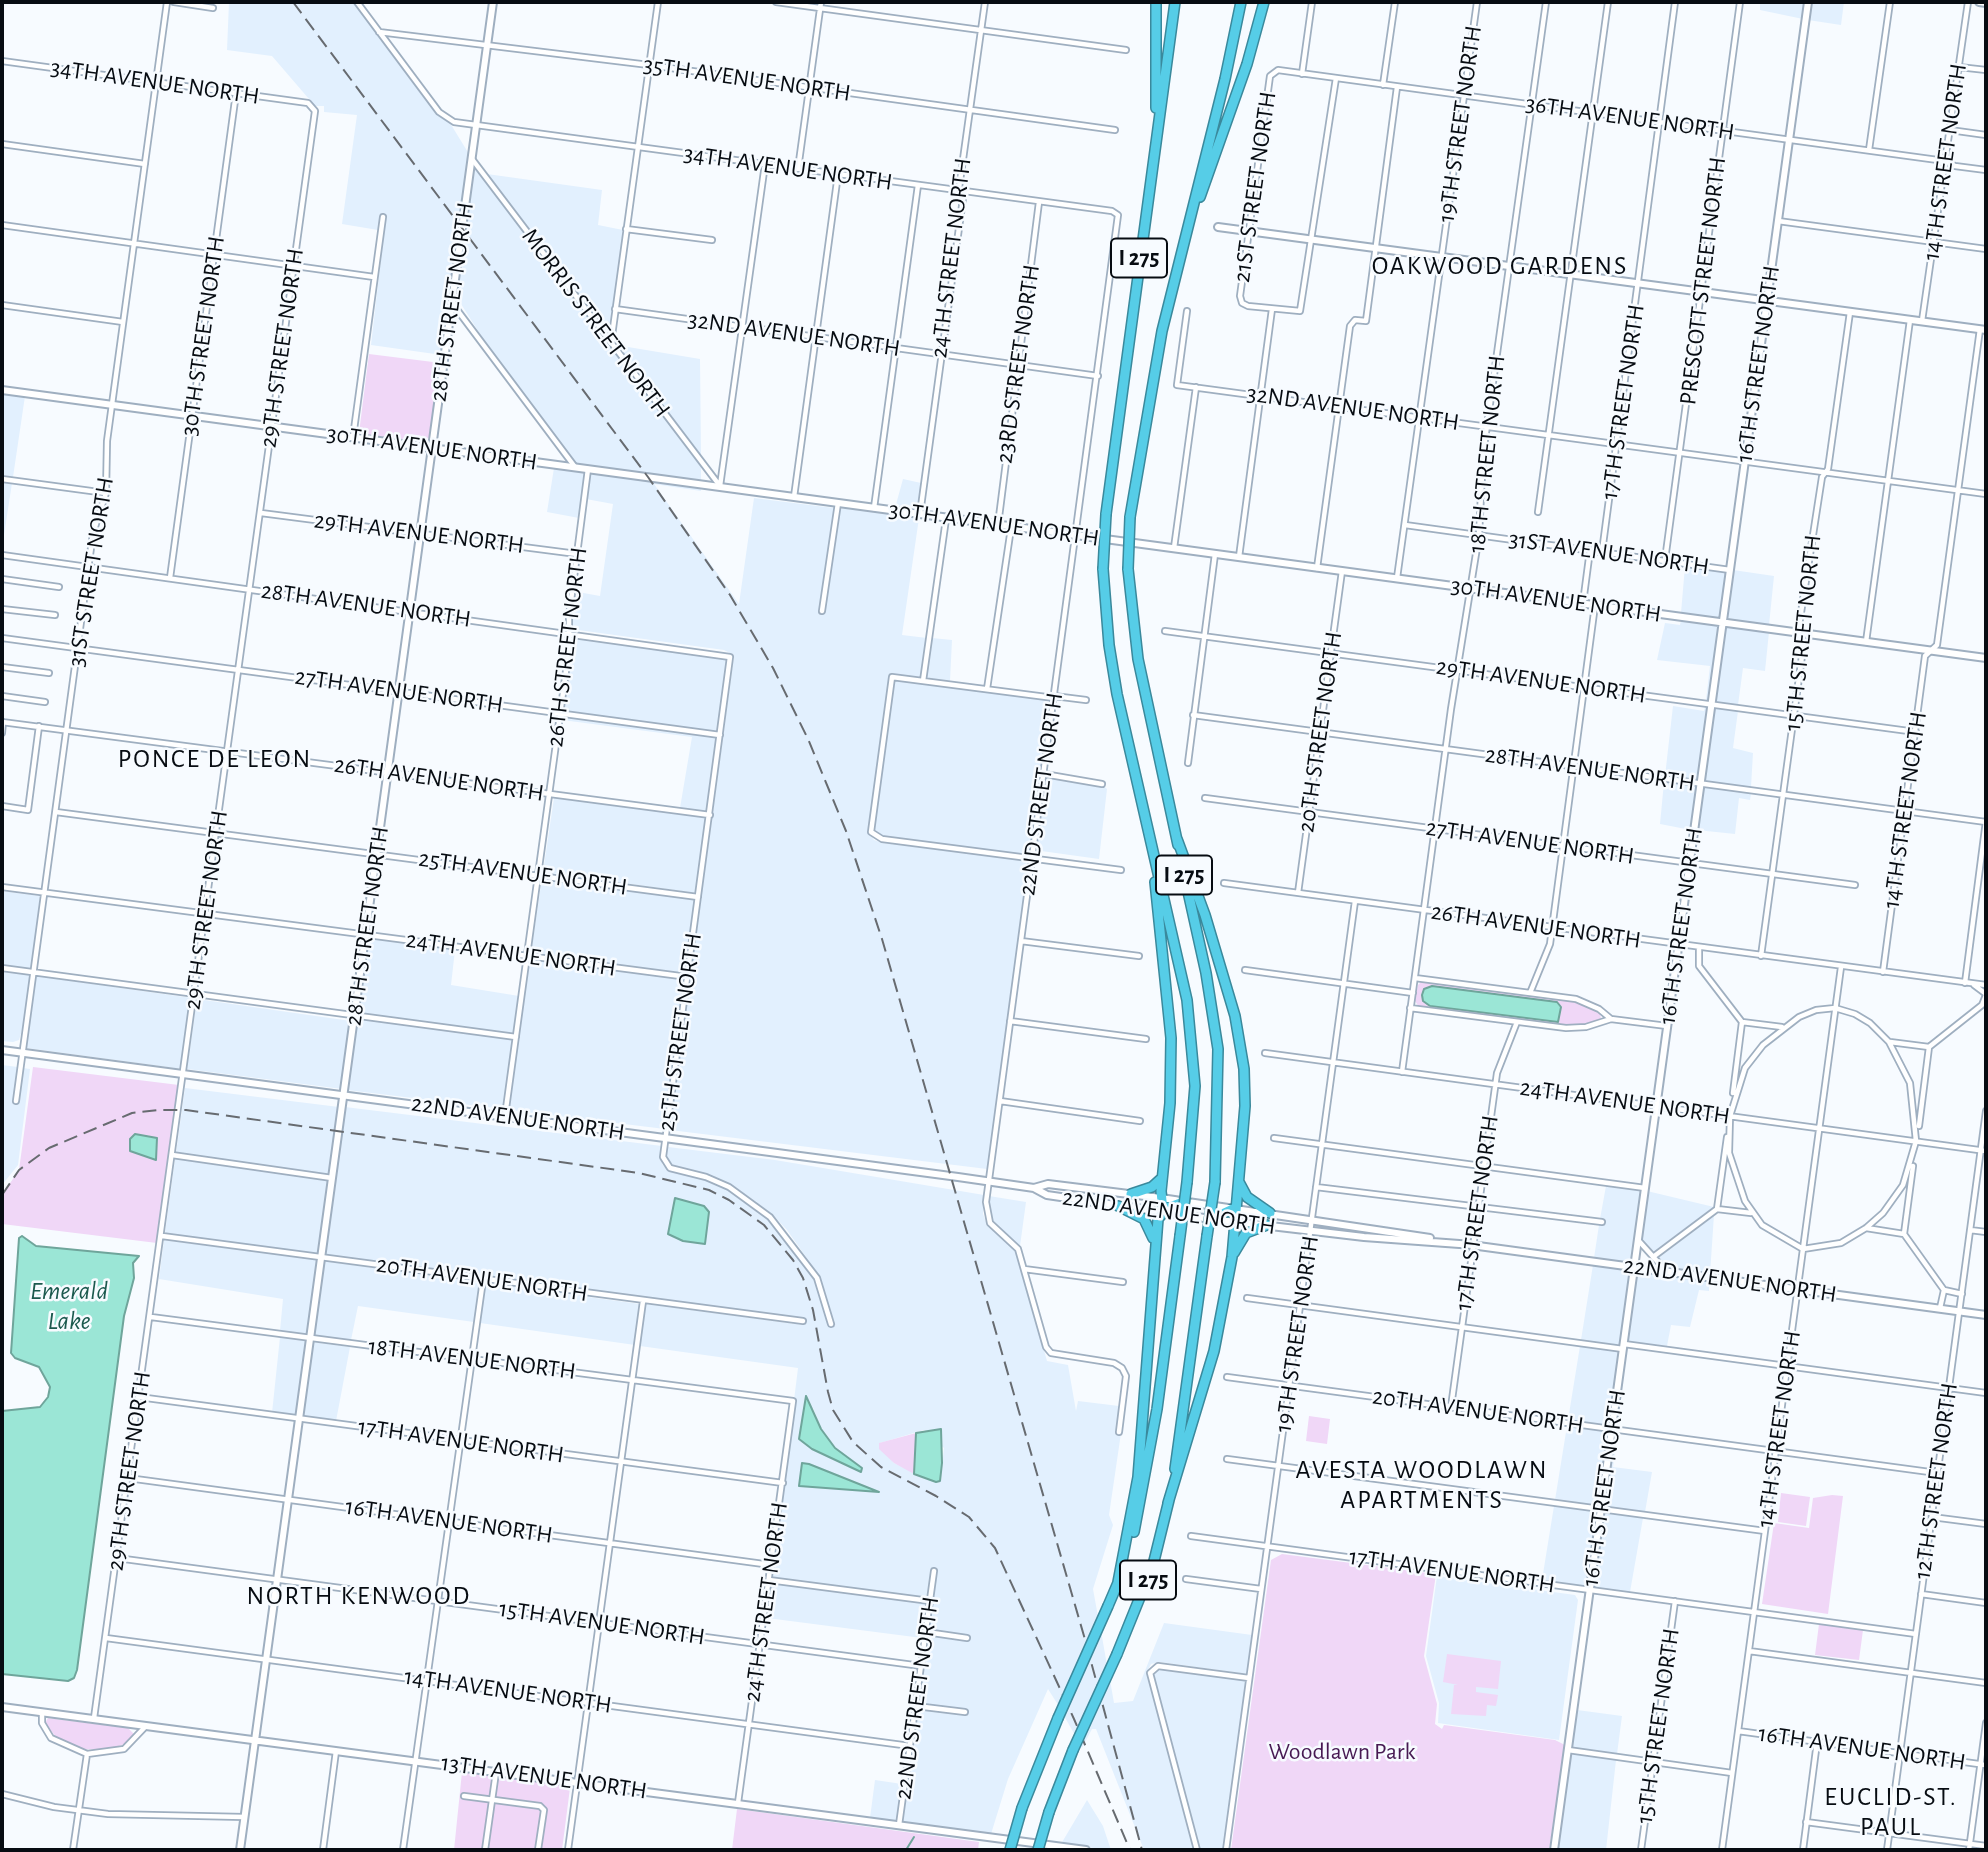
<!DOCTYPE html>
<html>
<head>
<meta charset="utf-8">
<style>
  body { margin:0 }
  #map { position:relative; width:1988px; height:1852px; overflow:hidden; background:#f7fbff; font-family:"Alegreya Sans",sans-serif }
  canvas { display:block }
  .frame { position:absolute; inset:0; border:4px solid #070c12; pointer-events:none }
</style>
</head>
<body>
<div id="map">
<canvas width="1988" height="1852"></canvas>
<div class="frame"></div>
</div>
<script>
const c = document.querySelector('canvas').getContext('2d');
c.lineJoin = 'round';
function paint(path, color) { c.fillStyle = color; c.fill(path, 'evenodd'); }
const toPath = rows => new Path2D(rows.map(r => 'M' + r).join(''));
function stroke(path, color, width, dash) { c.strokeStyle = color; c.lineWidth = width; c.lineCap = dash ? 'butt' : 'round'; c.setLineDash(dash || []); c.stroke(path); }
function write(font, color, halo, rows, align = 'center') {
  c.font = font + ' "Alegreya Sans",sans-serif'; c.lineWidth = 5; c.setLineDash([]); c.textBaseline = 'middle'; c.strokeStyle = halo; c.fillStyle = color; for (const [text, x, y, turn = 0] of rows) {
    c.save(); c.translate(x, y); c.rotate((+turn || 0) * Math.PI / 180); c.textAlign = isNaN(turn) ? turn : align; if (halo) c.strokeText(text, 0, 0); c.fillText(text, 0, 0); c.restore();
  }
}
const built = toPath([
  [229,2,353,2,436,114,450,123,469,154,442,355,371,345,386,215,380,214,378,230,342,224,357,115,324,112,324,106,315,106,272,56,227,50],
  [1760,2,1805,2,1803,19,1760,10],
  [1811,2,1844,2,1841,25,1808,20],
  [473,166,701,466,701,481,577,464,485,342,456,296],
  [487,174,602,190,598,225,623,230,609,336],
  [616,345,700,359,701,456,690,443],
  [2,393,25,396,13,477,2,475],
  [554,468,585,472,579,518,547,512],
  [590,473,701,487,701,491,654,484,739,604,754,498,834,508,819,613,823,614,840,508,919,518,902,635,927,638,921,677,890,674,868,832,874,840,883,843,1030,861,987,1169,670,1130,734,655,724,650,571,629,578,592,600,596,613,504,586,499],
  [903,479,921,483,917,511,895,508],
  [2,482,12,483,2,548],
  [1685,566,1727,572,1720,619,1681,613],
  [1733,570,1774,576,1769,625,1726,620],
  [1681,620,1719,625,1709,701,1706,700,1710,666,1657,660,1665,623,1680,625],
  [1725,626,1769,632,1765,671,1743,668,1738,705,1715,702],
  [571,636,727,659,718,732,563,711],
  [932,638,952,640,950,681,926,678],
  [895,680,1051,701,1030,855,882,836,874,831],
  [1673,706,1704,711,1705,707,1708,707,1698,780,1665,776],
  [1714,708,1738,711,1733,748,1753,753,1751,787,1704,781],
  [563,717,717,738,707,812,680,808,692,737,562,720],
  [1044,776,1102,784,1107,789,1099,859,1034,850],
  [1664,782,1697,786,1691,830,1660,824],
  [1703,787,1751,793,1750,800,1739,798,1735,834,1697,830],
  [554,798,706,818,696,893,543,872],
  [542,878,695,899,685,974,531,953],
  [2,891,40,896,31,969,2,965],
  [369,938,455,950,451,985,519,996,514,1033,358,1013],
  [530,959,685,980,665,1129,509,1110],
  [2,971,31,975,22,1030,19,1040,13,1042,2,1041],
  [36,976,192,998,182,1069,26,1048],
  [197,999,351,1021,342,1089,187,1069],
  [357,1019,513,1040,503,1109,347,1090],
  [2,1065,18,1067,13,1103,18,1104,23,1068,30,1069,18,1165,2,1185],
  [185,1088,339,1107,330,1175,176,1153],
  [345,1107,662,1146,662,1164,669,1171,706,1180,728,1190,768,1219,782,1234,815,1280,829,1327,834,1325,820,1277,787,1230,772,1214,731,1184,672,1166,666,1157,668,1147,775,1160,984,1195,983,1214,987,1224,1016,1251,1047,1361,1068,1365,1076,1411,1078,1401,1119,1406,1116,1432,1121,1433,1109,1515,1113,1525,1093,1589,1099,1622,1060,1708,1048,1689,1008,1779,991,1834,902,1822,918,1709,967,1715,967,1710,919,1703,928,1636,969,1640,969,1635,929,1629,937,1569,932,1568,927,1598,772,1577,798,1368,640,1346,646,1304,804,1325,806,1319,325,1255],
  [813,1408,821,1429,835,1448,862,1468,799,1439],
  [924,1430,944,1448,940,1481,936,1482,894,1463,880,1443],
  [802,1463,879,1492,800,1486],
  [175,1159,329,1181,319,1254,165,1233],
  [1606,1186,1642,1191,1632,1264,1594,1258,1599,1225,1604,1225,1605,1220,1600,1219],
  [1647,1191,1714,1207,1654,1253,1641,1239],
  [989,1196,1026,1202,1020,1246,992,1221],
  [1714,1215,1710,1274,1668,1268,1658,1258],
  [164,1240,318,1260,308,1335,280,1331,283,1299,159,1279],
  [324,1261,480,1283,474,1322,358,1306,351,1340,314,1336],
  [1593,1265,1631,1270,1621,1345,1581,1340],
  [1636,1271,1709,1280,1709,1291,1699,1290,1690,1327,1671,1325,1667,1346,1627,1341],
  [485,1283,640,1304,635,1345,480,1323],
  [280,1337,307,1341,297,1416,272,1413],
  [313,1342,350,1347,336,1421,302,1417],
  [1580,1346,1620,1352,1610,1425,1568,1420],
  [1567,1426,1609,1432,1599,1506,1555,1500],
  [1614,1432,1618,1433,1613,1467,1652,1472,1645,1512,1604,1507],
  [1554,1506,1598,1512,1587,1586,1542,1580],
  [1603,1513,1643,1518,1630,1592,1593,1587],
  [1437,1576,1575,1595,1578,1600,1559,1740,1438,1723,1439,1703,1426,1656],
  [771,1583,926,1604,922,1638,767,1618],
  [1164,1623,1252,1635,1247,1674,1159,1662,1151,1664,1147,1672,1194,1850,1144,1850,1096,1729,1092,1729,1082,1748,1079,1743,1110,1680,1114,1703,1133,1701],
  [1101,1631,1108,1671,1076,1737,1063,1714],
  [1158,1669,1246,1680,1223,1850,1200,1850,1153,1677,1152,1673],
  [1577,1710,1622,1716,1617,1754,1572,1748],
  [1571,1754,1616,1760,1606,1850,1558,1850],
  [875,1780,902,1784,897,1822,870,1818],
  [1087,1800,1103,1826,1111,1850,1061,1844]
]);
const green = toPath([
  [369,354,441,363,430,437,420,442,412,442,359,433],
  [1422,981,1561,999,1584,1005,1600,1014,1601,1018,1592,1024,1563,1026,1419,1007,1415,1001,1418,985],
  [33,1067,179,1085,157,1243,2,1224,2,1195,19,1170],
  [1309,1416,1330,1419,1327,1444,1306,1441],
  [916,1433,916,1447,914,1474,894,1463,879,1449,879,1443],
  [1781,1493,1810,1497,1806,1526,1778,1522],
  [1832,1495,1843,1496,1828,1614,1762,1604,1774,1523,1809,1528,1813,1498],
  [1282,1554,1436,1574,1424,1656,1437,1704,1435,1724,1442,1729,1444,1725,1555,1740,1565,1745,1549,1850,1231,1850,1271,1560],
  [1819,1624,1863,1630,1859,1660,1815,1655],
  [1447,1654,1501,1661,1498,1689,1476,1687,1476,1692,1498,1695,1496,1706,1487,1705,1486,1716,1451,1714,1454,1685,1458,1685,1443,1682],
  [48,1718,128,1728,135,1735,124,1744,109,1750,81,1749,56,1737,45,1723],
  [462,1772,568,1786,570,1788,562,1850,454,1850],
  [737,1809,979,1842,978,1850,732,1850]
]);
const water = toPath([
  [1432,986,1557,1002,1561,1007,1558,1022,1430,1006,1423,1001,1422,995,1424,989,1432,986],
  [135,1134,157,1138,156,1160,130,1151,130,1139,135,1134],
  [675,1198,704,1206,709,1212,705,1244,683,1241,668,1234,675,1198],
  [22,1236,36,1246,139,1256,133,1263,134,1278,124,1316,77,1670,74,1678,68,1681,2,1674,2,1411,40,1407,48,1397,50,1387,39,1367,15,1358,11,1353,19,1238,22,1236],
  [806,1396,821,1429,835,1448,862,1468,861,1472,812,1449,799,1439,806,1396],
  [941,1429,942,1463,940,1481,936,1482,914,1474,916,1433,941,1429],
  [802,1463,809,1464,879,1492,799,1486,802,1463]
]);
const stream = toPath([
  [906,1850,914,1837]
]);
const minor = toPath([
  [174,2,213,8],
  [357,2,439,112,454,122,1112,211,1118,215,986,1202,990,1223,1018,1249,1046,1347,1051,1353,1114,1363,1122,1368,1126,1376,1119,1432],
  [776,2,1126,50],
  [379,32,649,65,1115,130],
  [2,61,308,103,315,111,94,1718],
  [1959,67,1986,70],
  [1302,74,1312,2],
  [1336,78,1300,311,1248,306,1242,303,1240,296,1270,76,1278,70,1945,161,1955,166,1986,170],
  [1383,85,1395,2],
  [1950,130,1986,135],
  [2,144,145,164],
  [1869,150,1890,2],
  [472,159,720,486],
  [798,169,821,2],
  [1778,221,1986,249],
  [2,225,374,277],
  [626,229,712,240],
  [452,303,575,467],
  [2,305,123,322],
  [615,309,1098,376],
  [1187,311,1177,385,1986,494],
  [1922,321,1968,2],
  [611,343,658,2],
  [353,437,383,217],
  [2,479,106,493],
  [720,486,765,164],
  [794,497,838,174],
  [874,508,918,185],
  [1538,512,1608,2],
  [261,513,577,554],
  [920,514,964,191,959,188,985,2],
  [998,525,1039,202],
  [1405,525,1730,570],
  [1174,548,1196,387],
  [1602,552,1675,2],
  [2,555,730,657,663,1157,670,1168,706,1177,729,1187,770,1217,817,1278,831,1324],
  [1239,557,1272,309],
  [1665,560,1740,2],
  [1317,568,1350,326,1355,320,1366,321,1397,87],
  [170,578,236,93],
  [1397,578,1477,2],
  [2,579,59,587],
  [1583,603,1590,550],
  [2,609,55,615],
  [822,611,838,503],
  [1165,631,1916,732],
  [2,638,720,735],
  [1866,642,1910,320],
  [2,667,49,673],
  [923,681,946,519],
  [987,689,1011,528],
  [2,696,45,702],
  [1054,696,1086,700],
  [1054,698,892,677,871,832,882,839,1121,870],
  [1193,715,1986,822],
  [2,722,710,815],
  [2,733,3,722],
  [1188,763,1215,554],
  [1044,774,1102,784],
  [1205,798,1855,885],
  [2,806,28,810,39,726],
  [56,812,698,897],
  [1224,883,1986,985],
  [2,887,688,977],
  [1298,893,1342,571],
  [1021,941,1139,956],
  [1699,948,1699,966,1742,1022,1782,1027],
  [1761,956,1804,641,1798,632,1822,477,1828,469,1850,312],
  [2,968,516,1037],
  [1245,970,1413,993],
  [1883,972,1925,656,1937,645,1980,329],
  [1415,978,1576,999,1599,1009,1611,1019],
  [1965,983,1986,821],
  [1974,985,1986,994],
  [1530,993,1550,944,1595,605],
  [1410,1008,1566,1028,1586,1027,1611,1019,1667,1026],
  [1835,1008,1855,1014,1870,1023,1889,1042,1910,1083,1916,1141,1903,1185,1883,1213,1866,1228,1841,1243,1803,1249,1762,1225,1745,1201,1729,1153,1730,1116,1745,1068,1763,1045,1799,1017,1816,1010,1835,1008],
  [1010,1021,1146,1039],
  [1890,1042,1929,1047,1982,1005,1986,995],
  [1265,1053,1986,1151],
  [1402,1072,1451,709,1479,535,1483,454,1546,2],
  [1733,1093,1742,1022],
  [16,1101,93,533,106,493,107,441,167,2],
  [1000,1101,1140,1121],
  [505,1116,569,649,569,616,588,469],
  [1919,1126,1929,1047],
  [1274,1138,1645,1188],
  [172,1155,332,1178],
  [1316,1187,1602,1222],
  [1717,1209,1727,1137],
  [1866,1228,1904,1234,1944,1290],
  [1970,1230,1986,1232],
  [1904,1234,1913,1166],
  [162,1236,803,1321],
  [1638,1240,1666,1271],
  [1653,1257,1717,1209,1751,1213],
  [1024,1269,1123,1282],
  [1247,1298,1623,1349],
  [1940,1308,1944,1290,1962,1294],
  [151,1317,793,1401,738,1803],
  [1624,1344,1986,1393],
  [1227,1377,1937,1473],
  [139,1397,783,1483],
  [1451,1407,1497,1073,1517,1022],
  [1227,1459,1765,1531],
  [128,1478,771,1565],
  [1932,1517,1986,1524],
  [1191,1536,1916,1634],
  [117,1558,921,1666],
  [1186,1579,1261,1589],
  [769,1580,930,1601],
  [1921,1594,1986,1603],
  [926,1632,967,1638],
  [106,1638,910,1746],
  [1749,1651,1986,1683],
  [916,1706,965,1712],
  [42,1712,42,1723,51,1738,87,1754,124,1749,146,1726],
  [1738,1731,1986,1765],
  [1568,1750,1732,1773],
  [2,1794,54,1807,108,1814,244,1817],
  [464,1796,540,1806,544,1810,538,1850],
  [1806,1822,1986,1846],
  [899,1825,934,1571],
  [73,1850,87,1754],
  [323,1850,336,1751],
  [403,1850,483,1280],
  [485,1850,496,1772],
  [568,1850,643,1301],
  [1197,1850,1150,1673,1158,1666,1249,1678],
  [1226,1850,1355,901],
  [1641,1850,1675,1601],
  [1722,1850,1841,967],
  [1803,1850,1817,1742],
  [1887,1850,1986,1111],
  [1969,1850,1986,1723]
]);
const tertiary = toPath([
  [1218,227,1986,330],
  [2,390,1986,658],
  [2,1707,1086,1850],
  [240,1850,493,2],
  [1554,1850,1808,2]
]);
const secondary = toPath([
  [1979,2,1986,3],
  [2,1050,958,1177,1034,1188,1047,1195,1211,1219,1364,1237,1473,1245],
  [1034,1188,1048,1184,1161,1198,1430,1238],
  [1471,1245,1986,1315]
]);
const motorway = toPath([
  [1156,108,1156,2],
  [1200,197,1247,64,1264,2],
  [1106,514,1175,2],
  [1130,517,1162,331,1225,79,1241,2],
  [1103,569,1109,645,1117,694,1187,1000,1195,1086,1187,1182],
  [1128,569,1138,659,1178,845],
  [1183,869,1206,973,1218,1049,1215,1182],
  [1155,882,1171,1038,1170,1103,1161,1191,1163,1211],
  [1239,1182,1247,1197,1270,1213],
  [1131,1194,1152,1187,1162,1178],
  [1118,1206,1144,1219,1153,1238],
  [1211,1219,1235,1208],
  [1234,1253,1246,1233,1267,1225],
  [1175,1469,1207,1236],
  [1168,1503,1214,1351,1232,1257,1245,1106,1244,1069,1235,1016,1205,915,1177,839],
  [1134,1532,1157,1409,1180,1236],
  [1118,1582,1138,1477,1158,1219,1167,1208,1186,1201],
  [1108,1606,1120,1578],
  [1117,1654,1153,1565,1169,1500],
  [1022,1808,1058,1718],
  [1049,1812,1073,1750]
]);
const rail = toPath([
  [293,2,648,477,730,595,773,668,808,739,846,831,882,939,1084,1636,1142,1850],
  [2,1195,19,1170,49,1148,132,1113,159,1110,186,1110,639,1173,709,1190,729,1200,764,1225,793,1260,803,1278,813,1310,828,1392,833,1410,853,1442,881,1467,936,1496,969,1517,995,1548,1074,1719,1130,1850]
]);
const motorwayBridge = toPath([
  [1103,569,1106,514],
  [1128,569,1130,517],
  [1180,1236,1187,1182],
  [1207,1236,1215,1182],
  [1058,1718,1108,1606],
  [1073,1750,1117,1654],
  [1010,1850,1022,1808],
  [1038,1850,1049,1812]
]);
const shields = [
  [1139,258,56],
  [1184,875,56],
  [1148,1580,56]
];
const shieldNames = [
  ["I 275",1139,258],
  ["I 275",1184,875],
  ["I 275",1148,1580]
];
const streetNames = [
  ["35TH AVENUE NORTH",747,79,8],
  ["34TH AVENUE NORTH",155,82,8],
  ["36TH AVENUE NORTH",1630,118,8],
  ["19TH STREET NORTH",1460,124,-82],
  ["14TH STREET NORTH",1945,162,-82],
  ["34TH AVENUE NORTH",788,168,8],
  ["21ST STREET NORTH",1255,187,-82],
  ["24TH STREET NORTH",951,258,-83],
  ["PRESCOTT STREET NORTH",1703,281,-83],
  ["28TH STREET NORTH",452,302,-82],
  ["MORRIS STREET NORTH",596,323,53],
  ["32ND AVENUE NORTH",794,334,8],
  ["30TH STREET NORTH",203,336,-82],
  ["29TH STREET NORTH",282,348,-82],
  ["23RD STREET NORTH",1018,364,-82],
  ["16TH STREET NORTH",1758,364,-82],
  ["17TH STREET NORTH",1623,402,-82],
  ["32ND AVENUE NORTH",1353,408,8],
  ["30TH AVENUE NORTH",432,448,8],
  ["18TH STREET NORTH",1487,454,-84],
  ["30TH AVENUE NORTH",994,524,8],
  ["29TH AVENUE NORTH",419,533,7],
  ["31ST AVENUE NORTH",1609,553,8],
  ["31ST STREET NORTH",91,572,-81],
  ["30TH AVENUE NORTH",1556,600,8],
  ["28TH AVENUE NORTH",366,605,8],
  ["15TH STREET NORTH",1803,633,-84],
  ["26TH STREET NORTH",567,647,-83],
  ["29TH AVENUE NORTH",1541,681,8],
  ["27TH AVENUE NORTH",399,691,8],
  ["20TH STREET NORTH",1320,732,-82],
  ["28TH AVENUE NORTH",1590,769,8],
  ["26TH AVENUE NORTH",439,779,8],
  ["22ND STREET NORTH",1041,794,-82],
  ["14TH STREET NORTH",1905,810,-82],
  ["27TH AVENUE NORTH",1530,842,8],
  ["25TH AVENUE NORTH",523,873,8],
  ["29TH STREET NORTH",206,910,-82],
  ["28TH STREET NORTH",367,926,-82],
  ["26TH AVENUE NORTH",1536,926,8],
  ["16TH STREET NORTH",1681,926,-82],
  ["24TH AVENUE NORTH",511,954,8],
  ["25TH STREET NORTH",680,1032,-82],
  ["24TH AVENUE NORTH",1625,1102,8],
  ["22ND AVENUE NORTH",518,1118,8],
  ["22ND AVENUE NORTH",1169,1212,8],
  ["17TH STREET NORTH",1477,1213,-82],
  ["20TH AVENUE NORTH",482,1279,8],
  ["22ND AVENUE NORTH",1730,1280,8],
  ["19TH STREET NORTH",1297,1334,-82],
  ["18TH AVENUE NORTH",472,1359,7],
  ["20TH AVENUE NORTH",1478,1411,8],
  ["14TH STREET NORTH",1779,1429,-82],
  ["17TH AVENUE NORTH",461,1441,8],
  ["29TH STREET NORTH",129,1471,-82],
  ["12TH STREET NORTH",1936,1481,-82],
  ["16TH STREET NORTH",1604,1488,-82],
  ["16TH AVENUE NORTH",449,1521,8],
  ["17TH AVENUE NORTH",1452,1571,8],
  ["24TH STREET NORTH",766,1602,-82],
  ["15TH AVENUE NORTH",602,1623,8],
  ["14TH AVENUE NORTH",508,1691,8],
  ["22ND STREET NORTH",917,1698,-82],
  ["15TH STREET NORTH",1658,1726,-82],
  ["16TH AVENUE NORTH",1862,1748,8],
  ["13TH AVENUE NORTH",544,1777,8]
];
const parkNames = [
  ["Woodlawn Park",1342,1752]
];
const neighbourhoodNames = [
  ["OAKWOOD GARDENS",1500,266],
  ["PONCE DE LEON",215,759],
  ["AVESTA WOODLAWN",1422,1470],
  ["APARTMENTS",1422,1500],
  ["NORTH KENWOOD",359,1596],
  ["EUCLID-ST.",1891,1797],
  ["PAUL",1891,1827]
];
const waterNames = [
  ["Emerald",69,1291],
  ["Lake",69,1321]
];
paint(built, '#e2f0fe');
paint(green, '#f0d7f7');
paint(water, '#9be6d6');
stroke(water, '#6fa59b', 2);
stroke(stream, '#6fa59b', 2);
stroke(minor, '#9fafc0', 8);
stroke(tertiary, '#9fafc0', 10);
stroke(secondary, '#9fafc0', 10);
stroke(motorway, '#3a899c', 12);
stroke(minor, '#fff', 4.5);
stroke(tertiary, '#fff', 6);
stroke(secondary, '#fff', 6);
stroke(motorway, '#56cde7', 9);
stroke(rail, '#676b70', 2, [14, 7]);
stroke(motorwayBridge, '#3a899c', 12, []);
stroke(motorwayBridge, '#56cde7', 9);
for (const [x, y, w] of shields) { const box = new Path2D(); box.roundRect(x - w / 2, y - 19.5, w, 39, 5); c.fillStyle = '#f7fbff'; c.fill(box); stroke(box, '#070c12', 2); }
write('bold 23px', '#070c12', null, shieldNames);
write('24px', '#070c12', '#f7fbff', streetNames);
write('24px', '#471a53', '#f7fbff', parkNames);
c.letterSpacing = '2px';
write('26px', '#070c12', '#f7fbff', neighbourhoodNames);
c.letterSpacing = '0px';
write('italic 26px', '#1b594e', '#f7fbff', waterNames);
</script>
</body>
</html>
